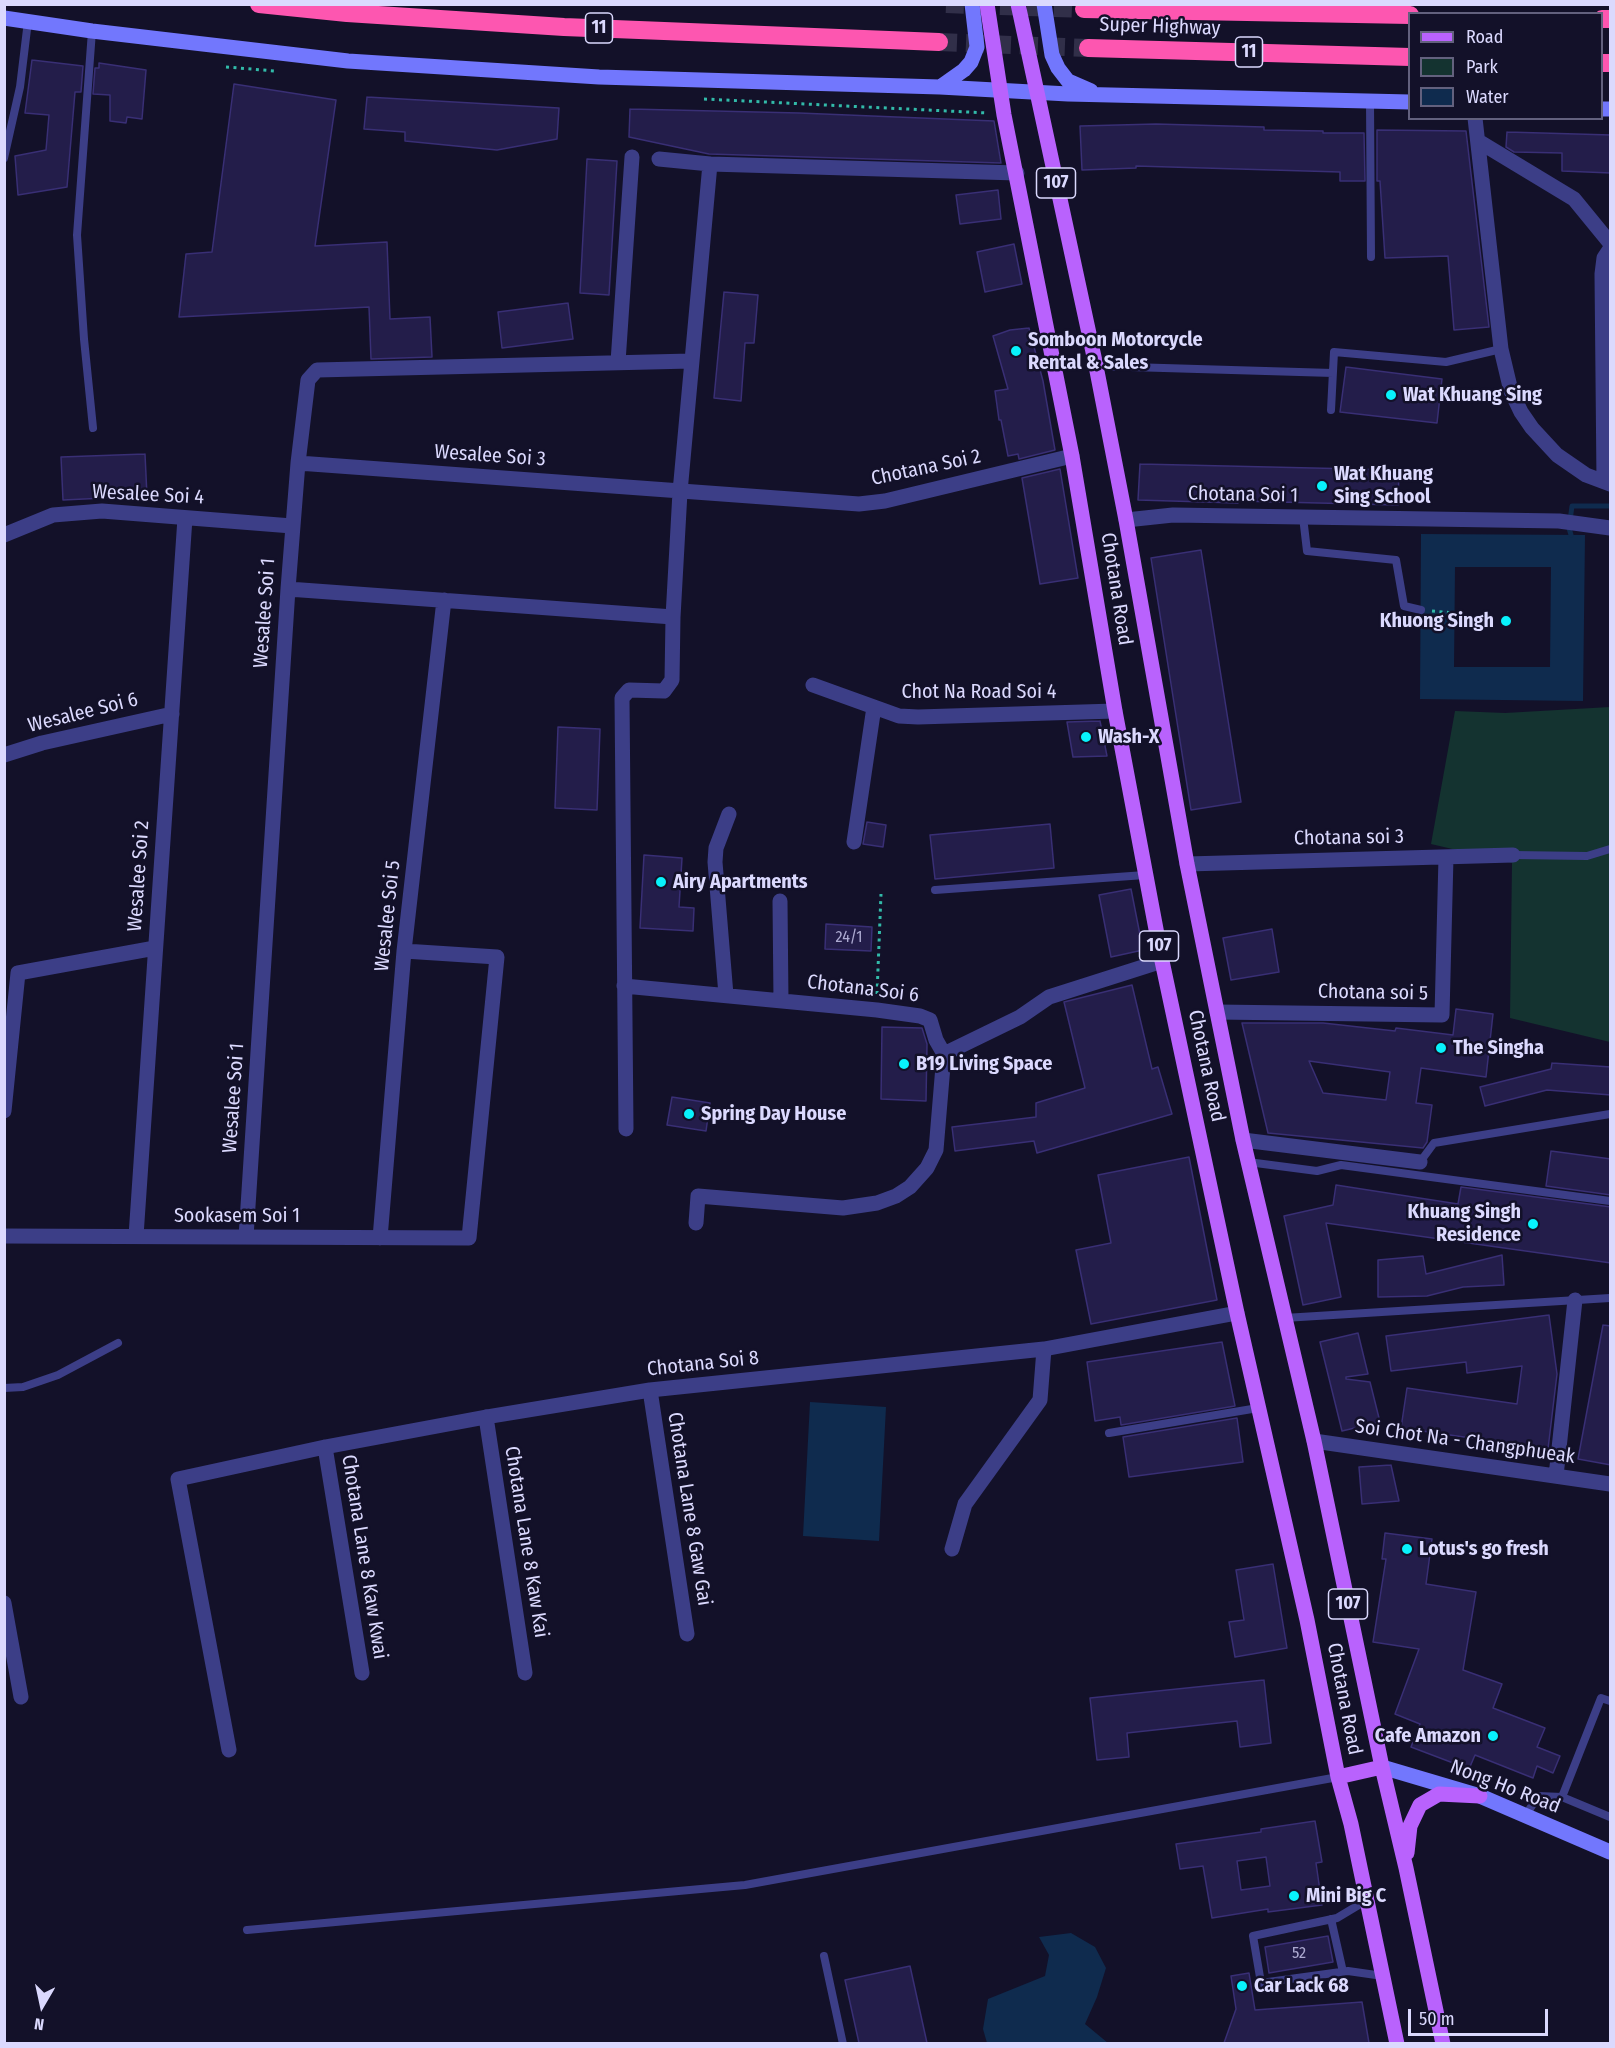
<!DOCTYPE html>
<html>
<head>
<meta charset="utf-8">
<style>
  body { margin:0 }
  #map { position:relative; width:1615px; height:2048px; overflow:hidden; background:#131129; font-family:"Fira Sans Condensed",sans-serif }
  canvas { display:block }
  .frame { position:absolute; inset:0; border:6px solid #dbd9fe; pointer-events:none }
  .legend { position:absolute; left:1408px; top:12px; width:195px; height:108px; box-sizing:border-box; background:#131129; border:2px solid #63617e; margin:0; padding:8px 10px; list-style:none; font-size:18px; color:#dbd9fe }
  .legend li { display:flex; align-items:center; gap:12px; height:30px }
  .legend b { width:30px; border:2px solid #63617e }
  .north { position:absolute; left:12px; top:1976px; width:60px; height:60px; -webkit-text-stroke:4px #131129; paint-order:stroke; rotate:189deg; font-size:16px; font-weight:700; line-height:24px; text-align:center; color:#dbd9fe }
  .north::after { content:''; display:block; margin:auto; width:21px; height:27px; background:#dbd9fe; clip-path:polygon(50% 0,100% 100%,50% 72%,0 100%) }
  .scale { position:absolute; left:1408px; top:2009px; width:140px; height:27px; box-sizing:border-box; border:3px solid #dbd9fe; border-top:0; padding-left:8px; font-size:18px; line-height:21px; white-space:nowrap; color:#dbd9fe; -webkit-text-stroke:4px #131129; paint-order:stroke }
</style>
</head>
<body>
<div id="map">
<canvas width="1615" height="2048"></canvas>
<div class="frame"></div>
<ul class="legend">
<li><b style="height:8px;background:#b962fd"></b>Road</li>
<li><b style="height:16px;background:#143330"></b>Park</li>
<li><b style="height:16px;background:#0f2b4e"></b>Water</li>
</ul>
<div class="north">N</div>
<div class="scale">50 m</div>
</div>
<script>
const c = document.querySelector('canvas').getContext('2d');
c.lineJoin = 'round';
function paint(path, color) { c.fillStyle = color; c.fill(path, 'evenodd'); }
const toPath = rows => new Path2D(rows.map(r => 'M' + r).join(''));
function stroke(path, color, width, dash) { c.strokeStyle = color; c.lineWidth = width; c.lineCap = dash ? 'butt' : 'round'; c.setLineDash(dash || []); c.stroke(path); }
function write(font, color, halo, rows, align = 'center') {
  c.font = font + ' "Fira Sans Condensed",sans-serif'; c.lineWidth = 5; c.setLineDash([]); c.textBaseline = 'middle'; c.strokeStyle = halo; c.fillStyle = color; for (const [text, x, y, turn = 0] of rows) {
    c.save(); c.translate(x, y); c.rotate((+turn || 0) * Math.PI / 180); c.textAlign = isNaN(turn) ? turn : align; if (halo) c.strokeText(text, 0, 0); c.fillText(text, 0, 0); c.restore();
  }
}
const green = toPath([
  [1610,707,1610,1042,1510,1018,1512,863,1431,844,1455,711,1505,713]
]);
const water = toPath([
  [1421,534,1585,535,1583,701,1420,699],
  [1455,567,1551,567,1550,667,1454,667],
  [810,1402,886,1407,879,1541,803,1536],
  [1071,1933,1095,1947,1106,1968,1097,1997,1085,2024,1108,2043,987,2043,983,2029,988,1999,1045,1976,1049,1955,1039,1937]
]);
const stream = toPath([
  [1571,535,1569,528,1572,506,1610,506]
]);
const building = toPath([
  [32,60,83,66,81,92,75,92,67,187,18,195,15,156,46,150,49,115,25,113,32,60],
  [99,63,146,70,142,119,127,117,126,123,110,121,110,95,93,94,95,68,99,68,99,63],
  [234,84,336,100,315,246,387,242,390,319,430,317,432,357,371,359,369,307,179,317,186,254,212,252,234,84],
  [367,97,559,108,557,139,497,150,405,141,405,132,364,129,367,97],
  [630,109,799,113,994,121,1001,163,709,154,629,137,630,109],
  [1156,124,1264,127,1264,130,1323,131,1323,133,1364,133,1365,181,1340,181,1340,172,1136,166,1136,168,1082,170,1080,126,1156,124],
  [1377,130,1466,131,1489,327,1454,330,1448,256,1385,258,1380,181,1377,181,1377,130],
  [1507,132,1611,135,1611,173,1562,171,1562,153,1514,152,1506,147,1507,132],
  [587,159,617,161,609,295,580,293,587,159],
  [998,190,1001,219,960,224,956,195,998,190],
  [1014,244,1022,284,985,292,977,252,1014,244],
  [724,292,758,295,754,343,745,343,741,401,714,398,724,292],
  [568,303,573,339,502,348,498,312,568,303],
  [1029,328,1043,381,1055,450,1019,459,1018,454,1008,456,1001,420,999,420,995,391,1008,389,993,336,1010,330,1029,328],
  [1346,367,1442,379,1437,423,1340,412,1346,367],
  [145,454,147,496,63,500,61,457,145,454],
  [1140,464,1399,470,1398,505,1239,501,1238,503,1138,500,1140,464],
  [1060,469,1078,578,1040,584,1022,478,1060,469],
  [1201,550,1241,802,1191,810,1151,558,1201,550],
  [1100,721,1107,756,1073,757,1067,722,1100,721],
  [558,727,600,729,597,810,555,808,558,727],
  [867,822,886,825,883,847,863,844,867,822],
  [1050,824,1054,868,935,879,930,835,1050,824],
  [644,855,682,858,679,907,694,908,693,931,640,928,644,855],
  [1131,889,1143,950,1111,957,1099,895,1131,889],
  [826,924,872,927,871,951,825,949,826,924],
  [1272,929,1279,972,1231,980,1223,938,1272,929],
  [1132,985,1152,1069,1158,1067,1172,1114,1037,1153,1034,1141,955,1151,952,1127,1036,1117,1036,1103,1085,1088,1064,1002,1132,985],
  [1456,1009,1493,1014,1486,1077,1421,1068,1416,1103,1432,1105,1427,1142,1423,1148,1268,1133,1242,1023,1323,1023,1395,1031,1396,1028,1453,1035,1456,1009],
  [1309,1061,1390,1072,1386,1100,1323,1093,1309,1061],
  [882,1027,922,1028,927,1044,926,1101,881,1099,882,1027],
  [1552,1063,1611,1067,1611,1095,1547,1090,1485,1106,1480,1087,1551,1069,1552,1063],
  [672,1097,710,1103,706,1131,667,1125,672,1097],
  [1551,1151,1611,1159,1611,1195,1546,1186,1551,1151],
  [1189,1157,1217,1300,1091,1324,1076,1250,1111,1243,1098,1175,1189,1157],
  [1336,1185,1458,1204,1461,1187,1611,1207,1611,1263,1326,1223,1341,1297,1303,1305,1284,1216,1333,1205,1336,1185],
  [1502,1255,1504,1285,1463,1287,1427,1296,1378,1297,1378,1260,1423,1256,1426,1274,1502,1255],
  [1549,1315,1557,1374,1548,1449,1401,1428,1407,1388,1517,1404,1522,1366,1467,1373,1466,1362,1391,1371,1386,1336,1549,1315],
  [1603,1325,1611,1326,1611,1465,1578,1459,1603,1325],
  [1358,1333,1368,1374,1346,1377,1346,1379,1370,1382,1380,1422,1342,1431,1320,1342,1358,1333],
  [1222,1342,1235,1406,1121,1425,1120,1417,1095,1421,1087,1362,1222,1342],
  [1237,1418,1243,1462,1129,1477,1123,1437,1237,1418],
  [1391,1465,1399,1501,1362,1504,1359,1467,1391,1465],
  [1385,1533,1432,1539,1426,1584,1476,1592,1463,1670,1502,1684,1493,1708,1545,1728,1537,1747,1560,1756,1553,1773,1537,1766,1533,1778,1475,1755,1469,1769,1411,1747,1420,1724,1395,1714,1419,1649,1373,1642,1386,1559,1382,1559,1385,1533],
  [1273,1564,1287,1648,1235,1657,1229,1622,1244,1620,1236,1570,1273,1564],
  [1264,1680,1271,1743,1240,1747,1237,1721,1127,1733,1129,1757,1097,1760,1090,1698,1264,1680],
  [1315,1821,1322,1862,1316,1863,1322,1905,1268,1912,1268,1909,1212,1918,1203,1866,1180,1869,1176,1844,1261,1832,1261,1829,1315,1821],
  [1266,1857,1270,1886,1241,1890,1237,1861,1266,1857],
  [1328,1936,1333,1962,1269,1973,1265,1947,1328,1936],
  [910,1966,927,2043,859,2043,845,1980,910,1966],
  [1249,1973,1255,2010,1362,2002,1369,2043,1224,2043,1236,2009,1231,1976,1249,1973]
]);
const highwayTunnel = toPath([
  [946,4,1084,9],
  [939,42,1088,48]
]);
const path = toPath([
  [226,67,275,71],
  [704,99,988,113],
  [1432,611,1454,613],
  [877,994,881,894]
]);
const lane = toPath([
  [92,31,77,235,84,339,93,428],
  [1370,101,1371,257],
  [4,158,20,87,28,21],
  [1096,366,1333,373],
  [1331,410,1334,352,1446,362,1501,349],
  [1303,517,1307,551,1396,560,1404,606,1421,610],
  [1513,855,1587,856,1610,849],
  [935,890,1145,875],
  [1248,1162,1317,1171,1341,1165,1610,1201],
  [1420,1162,1434,1143,1610,1114],
  [1284,1318,1610,1298],
  [4,1388,23,1387,58,1375,118,1343],
  [1109,1433,1258,1408],
  [1562,1797,1601,1698,1610,1701],
  [1526,1815,1538,1796,1562,1797,1610,1817],
  [1367,1900,1337,1918,1253,1936,1261,1983,1348,1971,1383,1976],
  [1331,1919,1343,1972],
  [247,1930,745,1885,1338,1777],
  [824,1956,843,2044]
]);
const street = toPath([
  [1475,118,1501,349,1511,391,1521,412,1532,428,1557,455,1586,475,1610,484],
  [1478,141,1574,199,1610,243],
  [659,159,710,164],
  [618,362,632,157],
  [298,463,859,504,885,501,1072,456],
  [1604,482,1602,274,1604,258,1610,249],
  [1126,520,1173,515,1559,521,1610,528],
  [4,535,53,515,102,511,292,526],
  [288,589,673,617],
  [813,685,899,716,918,717,1115,711],
  [4,755,42,743,172,714],
  [854,842,874,707],
  [1187,864,1513,855],
  [780,901,781,1001],
  [624,986,877,1010,920,1016,930,1020,936,1040,944,1054,1020,1017,1049,997,1162,961],
  [726,995,715,862,716,848,729,814],
  [1217,1012,1442,1015,1446,857],
  [4,1111,18,973,155,948],
  [626,1129,622,698,629,690,664,691,672,680,673,617,680,492,710,164,1017,173],
  [1243,1140,1420,1162],
  [696,1223,698,1196,843,1208,877,1203,896,1196,910,1187,927,1168,936,1150,944,1054],
  [4,1236,469,1238,497,957,404,951],
  [136,1236,185,518],
  [246,1237,288,589,298,463,308,380,317,370,691,361],
  [380,1238,404,951,444,600],
  [650,1390,687,1634],
  [486,1417,525,1673],
  [1314,1441,1610,1484],
  [325,1447,362,1673],
  [1556,1476,1575,1300],
  [952,1549,965,1504,1040,1400,1044,1349],
  [4,1603,21,1697],
  [229,1750,178,1479,325,1447,486,1417,650,1390,1044,1349,1237,1313]
]);
const secondary = toPath([
  [1044,4,1052,55,1058,68,1068,81,1091,91],
  [4,18,92,31,348,61,599,77,940,87,1068,94,1410,102],
  [940,87,964,70,971,62,977,47,972,4],
  [1602,109,1610,109],
  [1382,1767,1480,1796,1610,1852]
]);
const primary = toPath([
  [987,4,1004,115,1072,456,1115,711,1162,961,1237,1313,1307,1620,1338,1777,1351,1824,1397,2044],
  [1018,4,1096,366,1126,520,1187,864,1243,1140,1314,1441,1382,1767,1406,1868,1443,2044],
  [1338,1777,1382,1767],
  [1407,1853,1410,1826,1420,1805,1439,1794,1480,1796]
]);
const highway = toPath([
  [259,4,347,13,564,27,939,42],
  [1084,9,1410,15],
  [1602,19,1610,19],
  [1088,48,1410,57],
  [1602,63,1610,63]
]);
const markers = [
  [1016,351,6,"#08f2fc"],
  [1391,395,6,"#08f2fc"],
  [1322,486,6,"#08f2fc"],
  [1506,621,6,"#08f2fc"],
  [1086,737,6,"#08f2fc"],
  [661,882,6,"#08f2fc"],
  [1441,1048,6,"#08f2fc"],
  [904,1064,6,"#08f2fc"],
  [689,1114,6,"#08f2fc"],
  [1533,1224,6,"#08f2fc"],
  [1407,1549,6,"#08f2fc"],
  [1493,1736,6,"#08f2fc"],
  [1294,1896,6,"#08f2fc"],
  [1242,1986,6,"#08f2fc"]
];
const numberNames = [
  ["24/1",849,938],
  ["52",1299,1954]
];
const shields = [
  [599,28,27],
  [1249,52,27],
  [1056,183,39],
  [1159,946,39],
  [1348,1604,39]
];
const shieldNames = [
  ["11",599,28],
  ["11",1249,52],
  ["107",1056,183],
  ["107",1159,946],
  ["107",1348,1604]
];
const streetNames = [
  ["Super Highway",1160,27,2],
  ["Wesalee Soi 3",490,456,4],
  ["Chotana Soi 2",926,468,-12],
  ["Wesalee Soi 4",148,495,3],
  ["Chotana Soi 1",1243,495,1],
  ["Chotana Road",1116,589,81],
  ["Wesalee Soi 1",265,613,-86],
  ["Chot Na Road Soi 4",979,692],
  ["Wesalee Soi 6",83,713,-14],
  ["Chotana soi 3",1349,838,-1],
  ["Wesalee Soi 2",139,876,-86],
  ["Wesalee Soi 5",388,916,-84],
  ["Chotana Soi 6",863,989,7],
  ["Chotana soi 5",1373,993,1],
  ["Chotana Road",1206,1066,78],
  ["Wesalee Soi 1",234,1098,-86],
  ["Sookasem Soi 1",237,1216],
  ["Chotana Soi 8",703,1364,-6],
  ["Soi Chot Na - Changphueak",1465,1442,8],
  ["Chotana Lane 8 Gaw Gai",689,1509,81],
  ["Chotana Lane 8 Kaw Kai",526,1542,81],
  ["Chotana Lane 8 Kaw Kwai",364,1557,81],
  ["Chotana Road",1344,1699,79],
  ["Nong Ho Road",1505,1787,21]
];
const poiNames = [
  ["Somboon Motorcycle",1028,340],
  ["Rental & Sales",1028,363],
  ["Wat Khuang Sing",1403,395],
  ["Wat Khuang",1334,474],
  ["Sing School",1334,497],
  ["Khuong Singh",1494,621,"right"],
  ["Wash-X",1098,737],
  ["Airy Apartments",673,882],
  ["The Singha",1453,1048],
  ["B19 Living Space",916,1064],
  ["Spring Day House",701,1114],
  ["Khuang Singh",1521,1212,"right"],
  ["Residence",1521,1235,"right"],
  ["Lotus's go fresh",1419,1549],
  ["Cafe Amazon",1481,1736,"right"],
  ["Mini Big C",1306,1896],
  ["Car Lack 68",1254,1986]
];
paint(green, '#143330');
paint(water, '#0f2b4e');
stroke(stream, '#0f2b4e', 5);
paint(building, '#231d4a');
stroke(building, '#392f75', 1.5);
stroke(highwayTunnel, '#312f49', 18, [18, 9]);
stroke(path, '#32baa9', 3, [3, 4.5]);
stroke(lane, '#3c3e87', 8);
stroke(street, '#3c3e87', 15);
stroke(secondary, '#7277fd', 15);
stroke(primary, '#b962fd', 15);
stroke(highway, '#fd56b0', 18);
for (const [x, y, r, color] of markers) { const dot = new Path2D(); dot.arc(x, y, r, 0, 2 * Math.PI); c.fillStyle = color; c.fill(dot); stroke(dot, '#131129', 2); }
write('16px', '#adaad1', null, numberNames);
for (const [x, y, w] of shields) { const box = new Path2D(); box.roundRect(x - w / 2, y - 15, w, 30, 4.5); c.fillStyle = '#131129'; c.fill(box); stroke(box, '#dbd9fe', 1.5); }
write('bold 18px', '#dbd9fe', null, shieldNames);
write('20px', '#dbd9fe', '#131129', streetNames);
write('bold 20px', '#dbd9fe', '#131129', poiNames, 'left');
</script>
</body>
</html>
